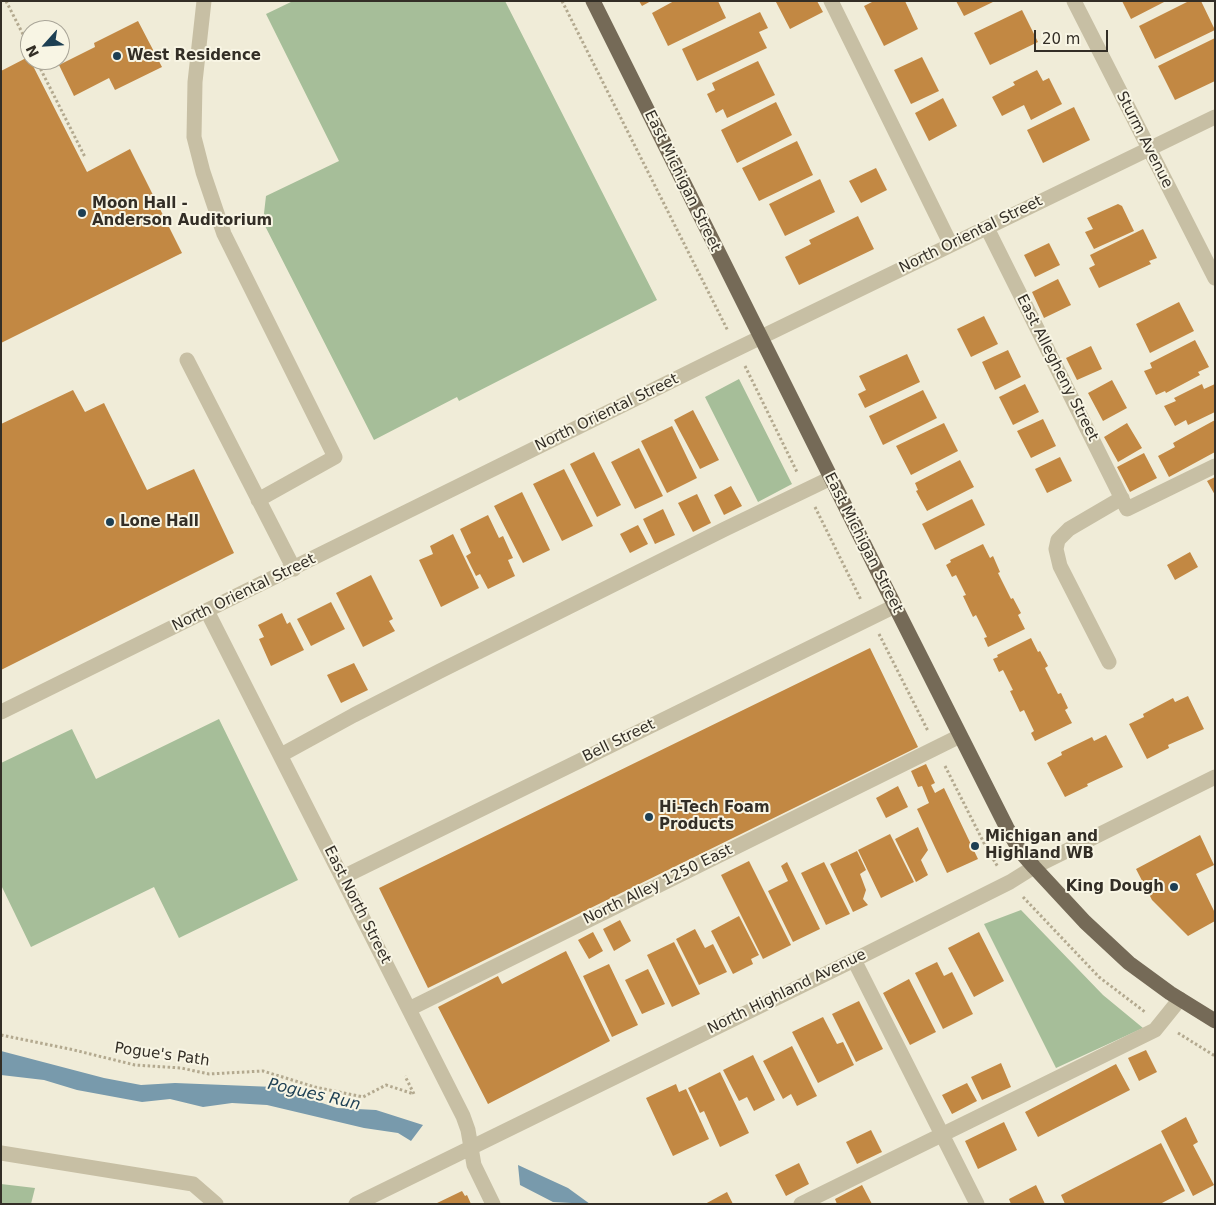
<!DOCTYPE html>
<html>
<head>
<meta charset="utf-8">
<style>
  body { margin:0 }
  #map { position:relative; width:1216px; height:1205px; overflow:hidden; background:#f0ecd8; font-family:"DejaVu Sans",sans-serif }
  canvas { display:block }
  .frame { position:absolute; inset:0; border:2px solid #332e26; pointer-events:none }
  .north { position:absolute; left:20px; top:20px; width:50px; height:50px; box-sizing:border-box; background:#f8f5e4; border:1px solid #a9a598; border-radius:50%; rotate:244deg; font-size:14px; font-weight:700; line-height:20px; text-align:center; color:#332e26 }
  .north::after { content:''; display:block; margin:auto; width:18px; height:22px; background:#1d3f53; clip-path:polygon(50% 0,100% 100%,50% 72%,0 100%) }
  .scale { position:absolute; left:1034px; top:30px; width:74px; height:22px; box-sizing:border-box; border:2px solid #332e26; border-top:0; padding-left:6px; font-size:15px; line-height:18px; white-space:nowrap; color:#332e26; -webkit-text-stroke:4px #f8f5e4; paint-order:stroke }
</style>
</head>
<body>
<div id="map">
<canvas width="1216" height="1205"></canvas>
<div class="frame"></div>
<div class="north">N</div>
<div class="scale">20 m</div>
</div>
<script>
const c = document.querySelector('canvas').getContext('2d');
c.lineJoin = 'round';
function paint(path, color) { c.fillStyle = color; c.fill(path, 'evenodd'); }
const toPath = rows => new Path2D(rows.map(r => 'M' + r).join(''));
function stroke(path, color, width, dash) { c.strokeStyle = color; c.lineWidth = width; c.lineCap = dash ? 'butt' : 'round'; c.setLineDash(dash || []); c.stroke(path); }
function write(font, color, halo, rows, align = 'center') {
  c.font = font + ' "DejaVu Sans",sans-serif'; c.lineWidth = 4; c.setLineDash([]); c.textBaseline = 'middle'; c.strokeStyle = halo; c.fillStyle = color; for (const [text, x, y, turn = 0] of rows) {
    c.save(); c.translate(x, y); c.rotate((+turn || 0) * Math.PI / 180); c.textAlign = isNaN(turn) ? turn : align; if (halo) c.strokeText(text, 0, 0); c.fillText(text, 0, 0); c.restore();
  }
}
const green = toPath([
  [293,1,505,1,657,300,459,401,457,397,374,440,263,222,266,196,339,161,266,14],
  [739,379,792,484,758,502,705,397],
  [219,719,298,880,179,938,154,887,31,947,1,885,1,763,72,729,96,779],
  [1021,910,1103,995,1143,1028,1056,1068,984,924],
  [1,1184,35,1188,31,1204,1,1204]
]);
const water = toPath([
  [1,1051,104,1078,141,1085,175,1083,274,1087,337,1108,376,1110,423,1125,411,1141,398,1133,364,1128,267,1105,232,1103,203,1107,170,1099,142,1102,77,1090,44,1080,1,1075],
  [518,1165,568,1188,590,1204,553,1202,520,1185]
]);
const building = toPath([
  [639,1,651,1,642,6],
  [674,1,718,1,726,18,668,46,652,13],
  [777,1,817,1,823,12,790,29,776,2],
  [874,1,905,1,918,29,884,46,864,6],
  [956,1,995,1,964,16],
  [1122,1,1166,1,1131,19],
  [1189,1,1201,1,1215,30,1155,59,1139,26],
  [1022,10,1038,42,990,65,974,33],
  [760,12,768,28,759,32,767,48,697,81,682,49],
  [138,21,162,67,115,90,109,78,74,96,59,65,95,47,94,43],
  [1215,38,1215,81,1175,100,1158,66],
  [30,56,30,60,87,172,130,149,182,253,1,343,1,71],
  [922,57,939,91,911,104,894,70],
  [758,61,775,95,727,118,723,109,716,113,707,94,715,90,712,83],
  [1037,70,1043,81,1049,78,1062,104,1031,120,1024,105,1002,116,992,97,1015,85,1013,82],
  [943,98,957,126,929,141,915,113],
  [776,102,792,135,737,163,721,130],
  [1074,107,1090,140,1043,163,1027,130],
  [797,141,813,175,759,201,742,168],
  [876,168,887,190,861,203,849,181],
  [820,179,835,212,785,236,769,204],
  [1118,204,1122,206,1134,231,1094,249,1085,232,1093,229,1087,218],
  [858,216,874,249,799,285,785,257,811,244,809,240],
  [1143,229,1157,258,1149,261,1151,264,1099,288,1089,268,1095,265,1090,255],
  [1049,243,1060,265,1035,277,1024,255],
  [1058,279,1071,305,1044,318,1032,292],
  [1179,302,1194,331,1150,353,1136,324],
  [984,316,998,344,971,357,957,329],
  [1195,340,1209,367,1198,372,1200,375,1166,393,1165,391,1156,395,1144,371,1152,368,1150,363],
  [1091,346,1102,369,1077,380,1066,358],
  [1008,350,1021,377,995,390,982,362],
  [907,354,920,382,865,408,858,394,866,390,859,376],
  [1112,380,1127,408,1103,421,1088,393],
  [1025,384,1039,412,1013,425,999,397],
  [1202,384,1204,389,1215,384,1215,412,1188,425,1186,420,1175,426,1164,406,1176,401,1174,398],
  [73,390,85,412,104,403,147,490,194,469,234,553,1,670,1,424],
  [923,390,937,418,883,445,869,416],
  [693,410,719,460,700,469,674,420],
  [1043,419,1056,446,1031,458,1017,431],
  [1215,420,1215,452,1169,477,1158,456,1175,447,1173,443],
  [944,423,958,451,911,475,896,446],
  [1127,423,1142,448,1118,462,1104,437],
  [672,426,697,478,667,493,641,441],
  [639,448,663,496,635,509,611,462],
  [594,452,621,505,597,517,570,464],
  [1144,453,1157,478,1130,492,1117,467],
  [1060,457,1072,481,1047,493,1035,469],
  [960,460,974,487,927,511,916,491,918,490,915,483],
  [564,469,593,526,562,541,533,484],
  [1215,477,1215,495,1207,481],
  [731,486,742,506,724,515,714,495],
  [522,492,550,550,523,563,494,506],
  [697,494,711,523,693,532,678,503],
  [972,499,985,525,935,550,922,524],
  [663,509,675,535,655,544,643,519],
  [488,515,499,538,503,536,513,558,508,560,515,576,488,589,480,574,476,576,466,556,471,553,460,529],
  [638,525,648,544,630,553,620,534],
  [453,534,479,588,441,607,419,560,433,554,430,546],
  [983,544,990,558,993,556,1000,572,998,573,1011,599,1013,598,1021,613,1018,615,1025,629,988,647,984,638,987,637,976,615,973,617,963,596,966,595,956,575,952,577,946,565,951,562,950,560],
  [1190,552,1198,567,1175,580,1167,565],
  [371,575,393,619,389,621,395,631,363,647,336,593],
  [331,602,345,629,311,646,297,619],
  [282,613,287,624,290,622,304,650,271,666,259,639,264,637,258,625],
  [1031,638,1038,652,1040,651,1048,666,1045,668,1058,694,1061,693,1068,708,1065,710,1072,723,1035,741,1031,733,1034,731,1024,710,1020,712,1010,691,1013,690,1003,670,999,672,993,659,998,657,997,655],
  [870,648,918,747,428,988,379,888],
  [354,663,368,690,341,703,327,675],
  [1188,696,1204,729,1168,745,1169,748,1147,759,1129,724,1144,717,1143,714,1173,698,1175,702],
  [1106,735,1123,767,1087,784,1088,786,1065,797,1047,763,1062,755,1061,752,1092,737,1094,741],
  [926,764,935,783,931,785,935,793,944,788,978,859,947,873,917,809,929,803,922,786,918,787,911,771],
  [898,786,908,807,886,818,876,798],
  [918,827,928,850,921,860,928,875,916,882,895,839],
  [890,834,914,882,881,898,858,850],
  [1200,835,1214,865,1196,874,1215,913,1215,921,1188,936,1152,900,1136,869],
  [857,851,866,870,860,874,866,890,863,899,868,905,853,912,830,864],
  [749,861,791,945,763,959,721,875],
  [787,862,820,929,793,942,768,891,788,881,781,866],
  [824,862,850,914,826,925,801,873],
  [739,916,759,955,751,959,753,964,733,974,711,931],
  [620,920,631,941,614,951,603,929],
  [695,929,705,948,713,944,727,972,699,985,676,939],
  [593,932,603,951,589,959,578,940],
  [979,932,1004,981,974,997,948,948],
  [674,942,700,994,672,1007,647,955],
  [566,951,610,1041,488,1104,438,1007,498,976,502,984],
  [937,962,944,976,952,972,973,1014,943,1029,915,973],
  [609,964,638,1025,612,1037,583,976],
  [648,969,665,1004,642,1014,625,980],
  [909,979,936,1032,910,1045,883,993],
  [859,1001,883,1049,856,1062,832,1014],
  [823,1017,837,1044,843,1042,854,1065,818,1083,792,1032],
  [792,1046,817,1096,797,1106,791,1094,783,1099,763,1061],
  [1146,1050,1157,1072,1139,1081,1128,1058],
  [753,1055,775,1100,754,1111,747,1097,739,1101,723,1070],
  [1001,1063,1011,1087,982,1100,971,1077],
  [1116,1064,1130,1090,1038,1137,1025,1112],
  [720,1072,749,1133,720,1147,704,1111,700,1113,688,1088],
  [967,1083,977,1101,952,1114,942,1095],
  [676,1084,679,1092,686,1089,709,1139,673,1156,646,1098],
  [1186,1117,1198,1142,1193,1145,1214,1185,1193,1196,1161,1131],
  [1004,1122,1017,1150,978,1169,965,1141],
  [871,1130,882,1152,857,1164,846,1142],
  [1161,1143,1185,1191,1160,1204,1065,1204,1061,1195],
  [799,1163,809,1184,786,1196,775,1175],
  [862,1185,872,1204,837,1204,835,1199],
  [1036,1185,1045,1204,1011,1204,1009,1199],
  [462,1191,465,1196,467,1195,471,1204,435,1204],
  [727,1192,733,1204,705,1204]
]);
const path = toPath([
  [6,1,30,48],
  [562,1,728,331],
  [36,60,85,157],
  [745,366,797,472],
  [815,507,861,600],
  [879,634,928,731],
  [945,766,987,849,998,867],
  [1023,897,1099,977,1145,1012],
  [1178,1033,1215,1056],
  [1,1035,74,1050,135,1065,181,1068,209,1074,263,1071,315,1087,363,1097,386,1085,414,1094,405,1076]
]);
const minor = toPath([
  [204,1,195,82,194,137,203,172,224,234,335,457,258,500],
  [831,1,951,245],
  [1074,1,1215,278],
  [987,228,1127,509,1215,466],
  [187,360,294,569],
  [207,611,463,1116,468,1130,474,1165,493,1204],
  [1109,662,1060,566,1056,549,1058,540,1069,529,1122,498],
  [1,712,716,359,1215,117],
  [281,755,354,715,440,671,725,529,831,478],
  [343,877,895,606],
  [854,960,977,1204],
  [409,1009,960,736],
  [1,1153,193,1184,216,1204],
  [356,1204,854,960,1010,882,1034,867,1215,777],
  [801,1204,1155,1030,1180,999]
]);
const major = toPath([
  [593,1,895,606,1007,828,1020,851,1034,867,1085,922,1129,963,1170,993,1215,1021]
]);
const markers = [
  [117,56,5,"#1d3f53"],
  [82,213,5,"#1d3f53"],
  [110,522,5,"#1d3f53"],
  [649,817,5,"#1d3f53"],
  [975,846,5,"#1d3f53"],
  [1174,887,5,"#1d3f53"]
];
const poiNames = [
  ["West Residence",127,56],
  ["Moon Hall -",92,204],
  ["Anderson Auditorium",92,221],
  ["Lone Hall",120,522],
  ["Hi-Tech Foam",659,808],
  ["Products",659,825],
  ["Michigan and",985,837],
  ["Highland WB",985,854],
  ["King Dough",1164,887,"right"]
];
const streetNames = [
  ["Sturm Avenue",1144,140,63],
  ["East Michigan Street",682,181,64],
  ["North Oriental Street",971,235,-26],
  ["East Allegheny Street",1057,368,63],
  ["North Oriental Street",607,413,-26],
  ["East Michigan Street",863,543,63],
  ["North Oriental Street",244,593,-26],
  ["Bell Street",619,741,-26],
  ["North Alley 1250 East",658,885,-26],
  ["East North Street",357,905,63],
  ["North Highland Avenue",787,992,-26],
  ["Pogue's Path",162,1055,8]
];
const waterNames = [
  ["Pogues Run",314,1095,13]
];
paint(green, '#a6be99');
paint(water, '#789aac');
paint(building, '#c28843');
stroke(path, '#b3a98f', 3, [2.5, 2.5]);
stroke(minor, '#c7bfa4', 15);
stroke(major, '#756a57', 15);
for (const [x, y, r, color] of markers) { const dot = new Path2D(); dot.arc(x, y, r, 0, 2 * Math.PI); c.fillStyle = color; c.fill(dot); stroke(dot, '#f8f5e4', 2); }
write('bold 15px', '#332e26', '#f8f5e4', poiNames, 'left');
write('15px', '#332e26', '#f8f5e4', streetNames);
write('italic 16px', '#1d3f53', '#f8f5e4', waterNames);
</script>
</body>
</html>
